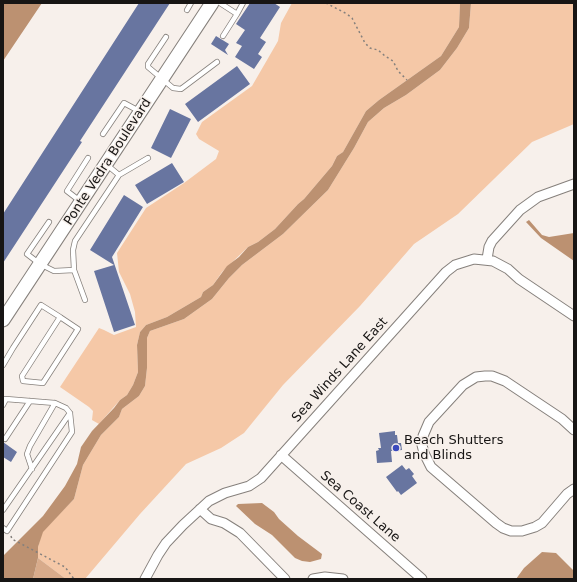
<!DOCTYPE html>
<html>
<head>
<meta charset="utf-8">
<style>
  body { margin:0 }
  #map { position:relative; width:577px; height:582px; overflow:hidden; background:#f7f0eb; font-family:"DejaVu Sans",sans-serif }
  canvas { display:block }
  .frame { position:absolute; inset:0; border:4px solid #171514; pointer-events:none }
</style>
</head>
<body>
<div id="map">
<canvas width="577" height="582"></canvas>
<div class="frame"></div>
</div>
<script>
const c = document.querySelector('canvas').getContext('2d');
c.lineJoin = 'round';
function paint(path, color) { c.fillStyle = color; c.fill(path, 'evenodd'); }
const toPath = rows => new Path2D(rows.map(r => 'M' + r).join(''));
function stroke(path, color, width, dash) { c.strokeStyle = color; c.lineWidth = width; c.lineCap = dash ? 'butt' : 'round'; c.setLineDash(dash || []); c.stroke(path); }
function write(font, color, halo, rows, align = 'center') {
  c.font = font + ' "DejaVu Sans",sans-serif'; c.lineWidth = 3; c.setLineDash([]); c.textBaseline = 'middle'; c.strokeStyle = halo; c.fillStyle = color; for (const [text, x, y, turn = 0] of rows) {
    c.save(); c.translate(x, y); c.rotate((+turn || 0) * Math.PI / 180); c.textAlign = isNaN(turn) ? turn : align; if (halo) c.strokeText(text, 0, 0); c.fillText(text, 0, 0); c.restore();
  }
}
const green = toPath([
  [292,3,460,3,459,27,441,56,379,100,366,111,343,152,337,156,332,166,304,199,298,204,275,229,258,242,248,247,222,272,213,285,203,292,201,297,167,317,146,325,140,332,137,345,138,372,133,385,127,395,120,400,99,424,92,420,93,411,89,407,60,387,99,328,104,330,114,335,136,327,135,312,130,294,119,272,117,253,146,208,184,183,216,159,219,151,199,139,196,134,202,122,252,86,278,41,281,23],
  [471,3,574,3,574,124,532,142,458,214,414,244,360,306,283,385,244,433,221,448,186,464,140,514,85,579,66,579,38,558,38,547,42,532,74,499,83,465,101,435,119,417,122,409,139,396,145,386,147,368,147,338,150,331,184,319,212,299,229,278,242,265,283,234,328,190,354,148,368,122,384,108,406,95,440,70,457,48,469,28]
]);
const forest = toPath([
  [38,558,66,579,33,579]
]);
const water = toPath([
  [3,3,42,3,3,61],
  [460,3,471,3,469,28,457,48,440,70,406,95,384,108,368,122,354,148,328,190,283,234,242,265,229,278,212,299,184,319,150,331,147,338,147,368,145,386,139,396,122,409,119,417,101,435,83,465,74,499,43,532,38,547,38,558,33,579,3,579,3,556,43,516,65,486,77,464,81,447,92,431,114,408,120,400,127,395,133,385,138,372,137,345,140,332,146,325,167,317,201,297,203,292,213,285,227,266,239,257,248,247,258,242,275,229,298,204,304,199,332,166,337,156,343,152,366,111,379,100,441,56,459,27],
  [529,220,542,235,549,237,574,233,574,261,541,238,526,222],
  [262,503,274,512,279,519,298,536,322,554,321,559,310,562,302,561,295,558,272,535,255,524,236,506,238,504],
  [542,552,556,553,574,571,574,579,516,579,524,568]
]);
const building = toPath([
  [139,3,170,3,80,141,82,142,3,263,3,214],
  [250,3,274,3,280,7,260,38,266,42,258,54,262,57,254,69,235,57,242,46,236,43,245,30,236,24],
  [216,36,229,44,225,50,228,55,211,44],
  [237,66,250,84,198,122,185,104],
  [170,109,191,119,171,158,151,148],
  [172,163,184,182,147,204,135,185],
  [124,195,143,207,112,257,135,325,114,332,94,271,114,265,90,250],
  [395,431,395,435,397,435,398,443,401,443,402,450,391,451,392,462,377,463,376,451,379,450,378,448,381,448,379,433],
  [3,442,17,452,11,462,3,457],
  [402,465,406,470,409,468,414,474,412,476,417,483,401,495,398,491,397,492,386,477]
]);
const path = toPath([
  [326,3,347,14,352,18,365,43,370,48,378,50,385,56,393,61,398,71,407,80],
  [11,536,12,539,65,567,74,579]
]);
const lane = toPath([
  [220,3,237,14,223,36],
  [187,10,191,3],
  [237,14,243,3],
  [166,37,148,64,148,67,173,88,181,89,217,62],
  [103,134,124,103,139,111],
  [107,165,119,175],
  [80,201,67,191,88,158],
  [49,222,27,254,40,264,54,271,74,270,73,250,75,241,119,175,148,158],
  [74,270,85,300],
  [3,365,13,348,41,305,60,317,78,329,43,383,23,381,22,376,60,317],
  [3,399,6,399,3,405],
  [5,439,30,401],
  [32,469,27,454,30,446,55,403],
  [3,510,70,413],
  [3,528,7,531,72,432,70,413,66,408,55,403,6,399]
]);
const street = toPath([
  [487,259,489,247,492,241,520,210,538,197,574,184],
  [574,430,562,419,505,381,492,376,485,376,476,377,463,385,429,422,423,436,422,445,424,453,431,467,496,523,503,528,511,531,522,531,535,527,542,523,567,494,574,489],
  [281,455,422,579],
  [200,509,211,519,224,523,240,533,285,579],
  [145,579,158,555,166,543,183,525,209,501,225,493,249,486,261,478,446,272,455,265,474,259,493,261,508,269,519,279,574,316],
  [313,579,325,577,343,579]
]);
const secondary = toPath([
  [3,320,212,3]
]);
const markers = [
  [396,448,4,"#3b4abd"]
];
const streetNames = [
  ["Ponte Vedra Boulevard",108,162,-57],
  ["Sea Winds Lane East",340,370,-48],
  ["Sea Coast Lane",360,507,41]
];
const poiNames = [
  ["Beach Shutters",404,441],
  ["and Blinds",404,456]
];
paint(green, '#f5c8a7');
paint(forest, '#d8ab8b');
paint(water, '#bc9171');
paint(building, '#6875a0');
stroke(lane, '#86807c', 6);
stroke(street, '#86807c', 11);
stroke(secondary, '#86807c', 15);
stroke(path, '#85807d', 1.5, [2, 3]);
stroke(lane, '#fff', 4.5);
stroke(street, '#fff', 9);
stroke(secondary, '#fff', 13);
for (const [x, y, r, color] of markers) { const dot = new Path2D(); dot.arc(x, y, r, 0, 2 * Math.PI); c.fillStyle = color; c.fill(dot); stroke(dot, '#f7f0eb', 1.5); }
write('13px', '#171514', '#f7f0eb', streetNames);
write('13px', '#171514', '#f7f0eb', poiNames, 'left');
</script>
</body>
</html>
